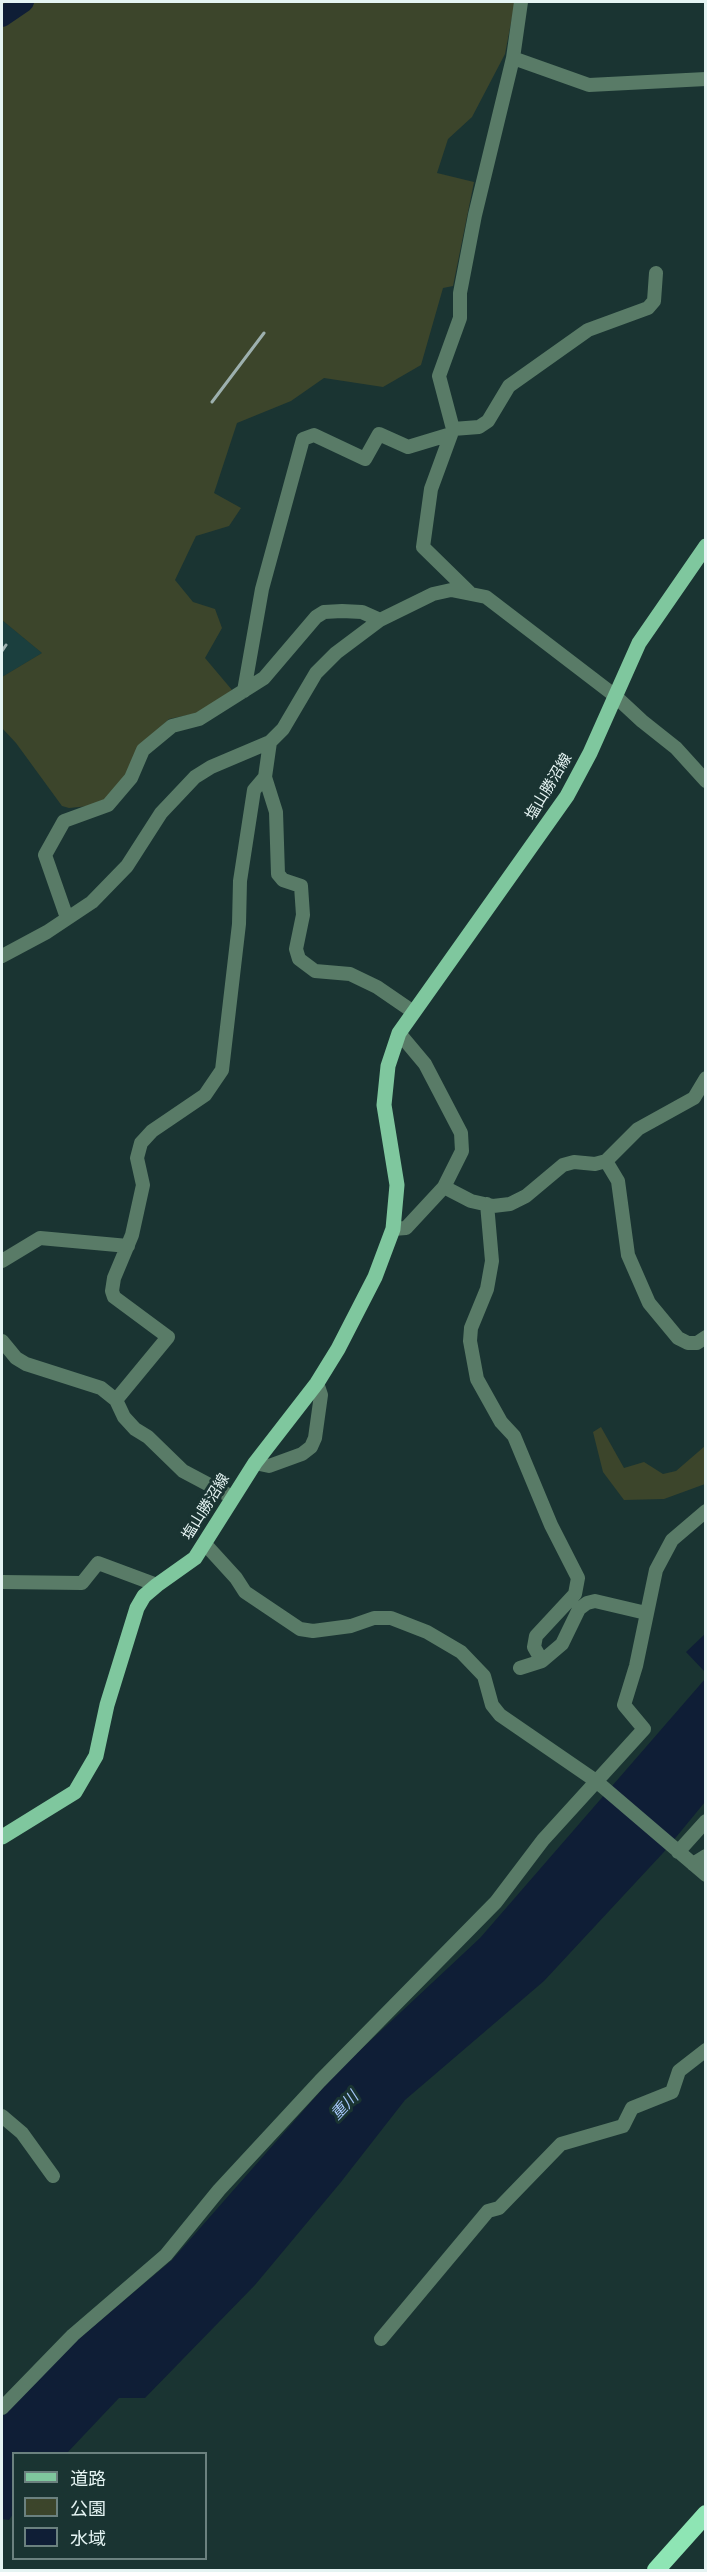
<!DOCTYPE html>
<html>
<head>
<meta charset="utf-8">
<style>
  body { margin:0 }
  #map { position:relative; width:707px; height:2572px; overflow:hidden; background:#1a3432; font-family:"IBM Plex Sans","Noto Sans JP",sans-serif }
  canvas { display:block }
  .frame { position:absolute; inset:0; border:3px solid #e5f4f3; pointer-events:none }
  .legend { position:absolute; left:12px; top:2452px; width:195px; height:108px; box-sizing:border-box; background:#1a3432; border:2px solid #6b817f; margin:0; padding:8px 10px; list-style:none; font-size:18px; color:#e5f4f3 }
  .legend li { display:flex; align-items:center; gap:12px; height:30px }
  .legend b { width:30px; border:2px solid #6b817f }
</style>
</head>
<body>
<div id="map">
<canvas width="707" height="2572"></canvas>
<div class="frame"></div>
<ul class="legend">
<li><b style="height:8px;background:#7fc79e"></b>道路</li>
<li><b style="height:16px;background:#3c452b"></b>公園</li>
<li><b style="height:16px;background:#0f1e36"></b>水域</li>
</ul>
</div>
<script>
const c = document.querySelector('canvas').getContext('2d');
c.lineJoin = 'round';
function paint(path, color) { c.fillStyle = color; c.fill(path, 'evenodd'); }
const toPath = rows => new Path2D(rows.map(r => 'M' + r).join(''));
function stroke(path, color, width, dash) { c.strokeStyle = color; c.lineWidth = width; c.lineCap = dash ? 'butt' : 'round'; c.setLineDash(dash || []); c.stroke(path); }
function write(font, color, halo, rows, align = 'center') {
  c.font = font + ' "IBM Plex Sans","Noto Sans JP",sans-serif'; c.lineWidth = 6; c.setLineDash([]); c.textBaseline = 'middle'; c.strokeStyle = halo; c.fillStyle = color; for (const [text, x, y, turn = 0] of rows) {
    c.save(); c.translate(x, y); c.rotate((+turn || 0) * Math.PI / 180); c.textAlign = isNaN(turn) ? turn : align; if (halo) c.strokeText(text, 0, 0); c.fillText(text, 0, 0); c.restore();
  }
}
const built = toPath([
  [2,620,42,653,2,677]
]);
const green = toPath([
  [2,2,515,2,505,54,472,117,448,139,437,173,474,182,453,286,443,288,421,365,383,387,324,378,291,401,237,423,214,493,241,508,229,526,196,536,175,580,193,602,215,609,222,628,205,658,232,690,202,712,169,719,135,753,128,777,99,805,69,808,62,806,16,743,2,728,2,677,42,653,2,620],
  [601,1427,624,1468,644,1462,663,1474,676,1471,705,1446,705,1484,664,1499,624,1500,603,1472,593,1432]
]);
const water = toPath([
  [705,1634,705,1672,686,1652],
  [705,1679,705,1802,663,1853,544,1981,405,2100,341,2182,255,2285,145,2398,119,2398,67,2453,14,2454,13,2514,9,2520,2,2519,2,2414,37,2374,172,2260,339,2070,480,1938]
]);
const river = toPath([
  [2,17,24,2]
]);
const minor = toPath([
  [513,58,589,85,706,79],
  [453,429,479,427,488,421,509,386,588,330,648,308,654,301,656,273],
  [469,592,423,547,431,489,453,429,439,376,460,318,460,293,475,215,513,58,521,2],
  [244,691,262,589,303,439,314,435,365,459,379,434,408,447,451,434],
  [270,742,265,777,276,812,278,874,283,880,301,886,303,915,296,949,299,959,315,971,350,974,377,987,412,1011],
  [67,918,45,855,64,821,108,805,131,778,143,750,172,726,199,719,264,678,316,617,324,612,342,611,362,612,380,620],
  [2,956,47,932,92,902,127,866,161,813,195,777,211,767,270,742,283,729,316,673,336,653,380,620,433,594,451,590,486,597,614,695,642,721,676,748,706,781],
  [606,1161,618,1181,628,1255,649,1303,678,1338,688,1343,697,1343,706,1337],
  [444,1187,471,1201,493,1206,510,1204,526,1196,563,1165,574,1162,595,1164,606,1161,638,1129,694,1098,706,1078],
  [487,1204,492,1261,487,1289,471,1328,470,1341,477,1379,501,1422,514,1436,551,1525,578,1578,575,1594,536,1636,534,1647,542,1661],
  [393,1229,406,1228,444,1187,462,1151,461,1133,425,1064,399,1033],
  [2,1261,40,1238,128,1246],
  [2,1341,16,1358,26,1364,101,1388,116,1400,124,1417,135,1429,148,1437,183,1471,232,1497],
  [116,1400,168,1337,114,1297,112,1291,114,1278,132,1235,143,1185,137,1158,141,1143,152,1131,205,1095,222,1070,239,924,240,881,254,790,265,777],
  [255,1463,269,1466,302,1454,311,1447,315,1438,321,1395,317,1383],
  [205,1544,236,1578,245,1592,300,1629,313,1631,351,1626,374,1618,391,1618,427,1632,461,1652,484,1676,492,1705,500,1715,596,1781,706,1875],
  [2,1582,82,1583,98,1563,157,1585],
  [520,1668,542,1661,562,1644,579,1609,587,1603,595,1601,646,1613],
  [678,1852,706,1821],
  [693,1864,706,1856],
  [2,2116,22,2133,53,2176],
  [381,2339,488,2211,499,2208,561,2144,623,2126,632,2108,672,2092,679,2071,706,2050],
  [2,2408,73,2335,166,2255,219,2190,320,2081,496,1902,543,1840,644,1729,624,1705,636,1666,656,1570,672,1540,706,1511]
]);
const major = toPath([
  [2,1837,75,1792,96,1756,107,1705,137,1608,144,1596,157,1585,195,1558,255,1463,317,1383,338,1349,375,1277,393,1229,397,1185,384,1105,388,1066,399,1033,567,796,590,753,639,643,706,546]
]);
const highway = toPath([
  [656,2570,706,2514]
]);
const rail = toPath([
  [212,402,264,333],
  [2,651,6,645]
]);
const streetNames = [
  ["塩山勝沼線",549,787,-59],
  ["塩山勝沼線",206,1507,-58]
];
const waterNames = [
  ["重川",345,2106,-47]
];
paint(built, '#1b3f3e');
paint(green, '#3c452b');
paint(water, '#0f1e36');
stroke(river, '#0f1e36', 20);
stroke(minor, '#597b67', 14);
stroke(major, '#7fc79e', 15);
stroke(highway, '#8ee5b4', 18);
stroke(rail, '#9db0ae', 3);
write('15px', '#e5f4f3', '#1a3432', streetNames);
write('italic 16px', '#a4c5f7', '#1a3432', waterNames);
</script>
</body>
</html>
